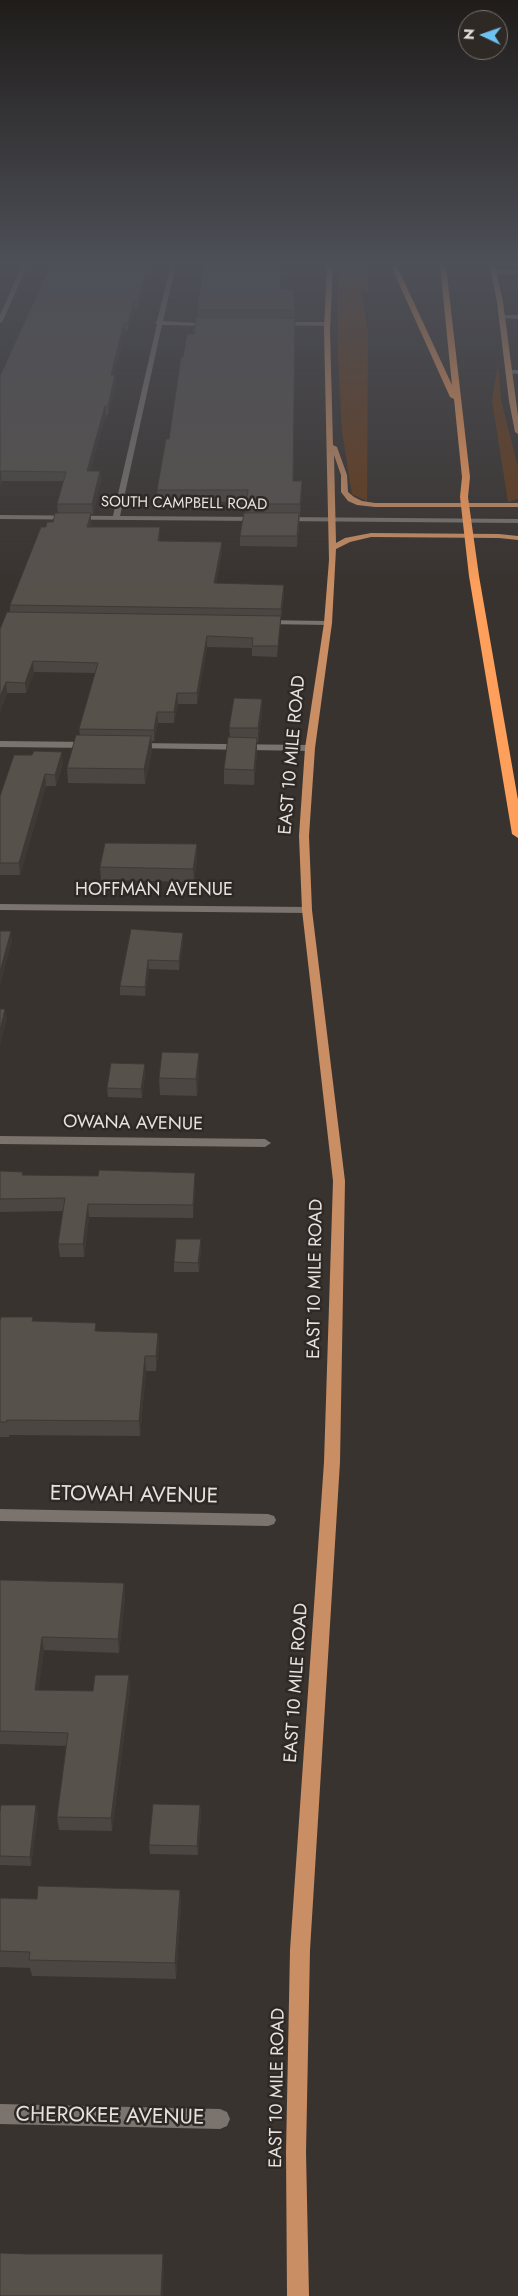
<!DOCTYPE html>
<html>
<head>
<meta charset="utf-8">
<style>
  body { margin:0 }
  #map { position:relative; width:518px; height:2296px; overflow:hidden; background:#39332f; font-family:Jost,sans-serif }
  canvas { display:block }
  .north { position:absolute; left:458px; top:10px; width:50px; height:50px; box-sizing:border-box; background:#2f2925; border:1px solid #78736f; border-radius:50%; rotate:273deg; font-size:14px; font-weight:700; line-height:20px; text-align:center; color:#e6e2df }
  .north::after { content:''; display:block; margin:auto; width:18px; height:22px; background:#6dc2f3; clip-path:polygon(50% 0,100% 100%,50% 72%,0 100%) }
</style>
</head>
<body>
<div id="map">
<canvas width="518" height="2296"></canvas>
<div class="north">N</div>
</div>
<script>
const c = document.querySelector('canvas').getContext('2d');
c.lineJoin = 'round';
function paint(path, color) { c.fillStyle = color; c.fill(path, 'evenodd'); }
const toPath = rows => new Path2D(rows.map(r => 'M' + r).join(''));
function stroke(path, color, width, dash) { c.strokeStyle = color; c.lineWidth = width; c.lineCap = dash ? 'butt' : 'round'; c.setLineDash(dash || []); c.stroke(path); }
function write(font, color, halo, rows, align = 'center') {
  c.font = font + ' Jost,sans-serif'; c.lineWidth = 5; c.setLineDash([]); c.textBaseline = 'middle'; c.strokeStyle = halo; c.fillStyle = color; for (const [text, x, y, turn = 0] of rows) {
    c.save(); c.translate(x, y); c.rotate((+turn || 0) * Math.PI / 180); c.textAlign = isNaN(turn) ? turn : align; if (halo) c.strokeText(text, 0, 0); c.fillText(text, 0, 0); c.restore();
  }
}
const green = toPath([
  [337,266,368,266,368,292,361,292,368,332,367,501,352,494,342,432,338,358],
  [498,363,501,400,518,467,518,499,508,502,492,401]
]);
const minor = toPath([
  [22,266,27,266,3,321,0,323,0,315,22,266],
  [170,268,175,269,163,321,214,324,211,326,162,325,120,516,260,517,264,519,260,521,0,519,0,515,113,516,157,324,155,323,157,321,170,268],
  [493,270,518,270,518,274,491,273,493,270],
  [502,315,518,315,518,319,500,318,502,315],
  [278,322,327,322,330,324,327,326,276,325,278,322],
  [508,370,518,370,518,374,506,373,508,370],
  [282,517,518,519,518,523,279,521,279,517,282,517],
  [262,620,328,621,332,623,328,625,265,624,261,622,262,620],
  [0,741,90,742,95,745,90,748,0,747,0,741],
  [135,743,310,745,315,748,310,751,132,748,130,746,135,743],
  [0,904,307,907,312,910,307,913,0,910,0,904],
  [0,1136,265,1139,271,1143,265,1147,0,1144,0,1136],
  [0,1509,268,1514,274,1516,276,1520,274,1524,268,1526,0,1521,0,1509],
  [0,2104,220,2109,227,2112,230,2119,227,2126,220,2129,0,2124,0,2104]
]);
const major = toPath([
  [327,266,333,266,330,330,333,445,337,447,347,475,348,492,354,497,362,501,375,503,518,503,518,507,375,507,357,505,348,501,341,492,341,475,334,455,336,543,345,538,371,533,499,534,518,536,518,540,499,538,371,537,350,542,336,549,332,623,315,748,309,836,312,910,345,1181,340,1462,310,1950,306,2152,309,2296,287,2296,286,2152,290,1950,324,1462,333,1181,302,910,299,836,305,748,324,623,329,560,324,330,327,266],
  [490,266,495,266,503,302,518,416,518,434,515,432,509,401,497,302,490,266]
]);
const highway = toPath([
  [391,266,397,266,452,385,440,266,446,266,470,477,468,497,479,576,518,800,518,838,512,834,469,576,460,497,462,477,454,399,450,397,391,266]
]);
const wall = toPath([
  [50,266,148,266,148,271,139,309,135,309,128,331,125,331,114,375,115,375,116,384,108,415,106,415,90,471,100,471,101,481,93,514,91,514,91,522,90,527,160,536,160,541,222,551,216,583,284,594,281,618,277,657,252,656,252,648,207,647,197,704,178,704,174,723,158,723,154,741,152,741,152,751,145,784,68,783,67,768,80,735,79,729,95,673,34,672,26,693,7,693,0,712,10,612,10,605,46,527,53,522,58,513,57,504,64,481,2,481,0,486,0,376],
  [514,266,518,266,518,278,517,276,518,269,514,268],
  [281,289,295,310,293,481,302,481,302,493,297,547,240,546,240,536,246,513,246,502,158,501,157,490,169,439,183,357,194,334,197,317,197,310],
  [262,699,262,713,258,742,257,742,257,752,254,785,224,784,224,769,230,737,229,728],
  [63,763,56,786,46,786,20,875,0,875,0,796],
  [197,844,197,857,194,882,101,880,100,867],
  [131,929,183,933,183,942,179,970,149,969,145,996,120,995,120,986],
  [199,1070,197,1096,160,1095,159,1078],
  [145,1073,142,1098,108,1097,107,1088],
  [0,1171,23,1172,23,1175,195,1186,193,1218,89,1217,84,1257,60,1257,58,1244,63,1211,0,1212],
  [201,1248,199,1272,174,1272,174,1262],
  [0,1321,34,1321,97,1331,158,1333,159,1347,156,1371,146,1371,140,1436,9,1435,9,1437,0,1437],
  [0,1580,124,1583,125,1597,119,1653,44,1650,38,1690,93,1691,129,1675,130,1689,112,1831,59,1830,57,1817,66,1746,0,1744],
  [200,1805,201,1814,198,1855,150,1854,149,1845],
  [0,1812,38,1814,31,1866,0,1865],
  [180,1890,181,1906,176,1979,32,1976,30,1968,0,1967,0,1898,37,1899]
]);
const shadedWall = toPath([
  [147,266,148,266,148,271,139,309,138,301],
  [134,301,135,309,128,331,128,323],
  [124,323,125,331,112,384,111,375],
  [115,375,116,384,108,415,108,406],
  [105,406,106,415,88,480,87,471],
  [1,471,2,481,0,486,0,474],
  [100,471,101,481,93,514,92,504],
  [302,481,302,493,300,515,300,504],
  [91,513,91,522,88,535,87,527],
  [299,513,299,523,297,547,297,536],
  [160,527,160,536,159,550,158,541],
  [222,542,222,551,214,592,214,583],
  [284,585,284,594,281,618,281,609],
  [281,616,281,626,277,657,278,646],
  [207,636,207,647,197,704,197,693],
  [33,661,34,672,26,693,25,683],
  [6,682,7,693,0,712,0,697],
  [177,693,178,704,174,723,174,712],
  [262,699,262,713,258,742,258,728],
  [157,712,158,723,154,741,154,730],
  [151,736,152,751,145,784,144,769],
  [257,738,257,752,254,785,254,770],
  [62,752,63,763,56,786,55,775],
  [45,774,46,786,20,875,19,863],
  [197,844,197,857,194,882,193,869],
  [11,931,12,941,0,987,0,972],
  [183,933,183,942,179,970,179,961],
  [148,960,149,969,145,996,145,987],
  [5,1009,7,1019,0,1046,0,1031],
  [199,1053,199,1070,197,1096,196,1079],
  [145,1064,145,1073,142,1098,141,1089],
  [195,1173,195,1186,193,1218,193,1205],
  [88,1204,89,1217,84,1257,83,1244],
  [201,1239,201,1248,199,1272,198,1263],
  [158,1333,159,1347,156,1371,156,1356],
  [145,1356,146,1371,140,1436,139,1421],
  [124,1583,125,1597,119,1653,118,1639],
  [42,1637,44,1650,37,1704,35,1690],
  [129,1675,130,1689,112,1831,111,1818],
  [36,1805,38,1814,31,1866,30,1857],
  [200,1805,201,1814,198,1855,197,1846],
  [180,1890,181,1906,176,1979,175,1963],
  [163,2254,164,2268,163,2296,161,2296]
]);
const building = toPath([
  [50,266,147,266,138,301,134,301,128,323,124,323,111,375,115,375,108,406,105,406,87,471,100,471,92,504,57,504,66,472,1,471,0,474,0,376,50,266],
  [203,266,281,266,280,289,293,289,295,310,197,310,203,266],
  [196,317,295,318,293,481,302,481,300,504,246,504,248,490,157,490,166,439,169,439,181,357,183,357,187,334,194,334,196,317],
  [55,513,91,513,87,527,160,527,158,541,222,542,214,583,284,585,281,609,10,605,41,527,46,527,47,522,53,522,55,513],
  [244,513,299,513,297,536,240,536,244,513],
  [7,612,281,616,278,646,252,646,253,638,207,636,197,693,177,693,174,712,157,712,154,730,79,729,98,663,33,661,25,683,6,682,0,697,0,629,7,612],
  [234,698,262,699,258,728,229,728,234,698],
  [76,735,151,736,144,769,67,768,76,735],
  [228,737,257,738,254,770,224,769,228,737],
  [34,751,62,752,55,775,45,774,19,863,0,863,0,796,14,755,32,755,34,751],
  [105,843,197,844,193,869,100,867,105,843],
  [131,929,183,933,179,961,148,960,145,987,120,986,131,929],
  [0,931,11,931,0,972,0,931],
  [0,1009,5,1009,0,1031,0,1009],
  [162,1052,199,1053,196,1079,159,1078,162,1052],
  [111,1063,145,1064,141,1089,107,1088,111,1063],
  [99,1170,195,1173,193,1205,88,1204,83,1244,58,1244,65,1198,0,1199,0,1171,23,1172,22,1175,98,1176,99,1170],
  [176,1239,201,1239,198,1263,174,1262,176,1239],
  [1,1317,33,1317,32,1321,96,1323,95,1331,158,1333,156,1356,145,1356,139,1421,7,1420,7,1422,0,1422,0,1321,1,1317],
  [0,1580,124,1583,118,1639,42,1637,35,1690,93,1691,95,1675,129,1675,111,1818,57,1817,68,1733,0,1731,0,1580],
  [153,1804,200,1805,197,1846,149,1845,153,1804],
  [1,1805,36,1805,30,1857,0,1856,0,1812,1,1805],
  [38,1886,180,1890,175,1963,29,1960,30,1952,0,1951,0,1898,37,1899,38,1886],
  [0,2253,28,2254,163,2254,161,2296,0,2296,0,2253]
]);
const farStreetnames = [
  ["SOUTH CAMPBELL ROAD",184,504,1]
];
const streetNames = [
  ["EAST 10 MILE ROAD",293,755,-85],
  ["HOFFMAN AVENUE",154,891],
  ["OWANA AVENUE",133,1124,1],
  ["EAST 10 MILE ROAD",316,1279,-89],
  ["EAST 10 MILE ROAD",297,1683,-86],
  ["EAST 10 MILE ROAD",278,2088,-89]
];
const nearStreetnames = [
  ["ETOWAH AVENUE",134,1496,1],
  ["CHEROKEE AVENUE",110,2117,1]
];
paint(green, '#663b1a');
paint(minor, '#7a736e');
paint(major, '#c98e63');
paint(highway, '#fea05c');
paint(wall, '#4b4641');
paint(shadedWall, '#3d3935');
paint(building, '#57514c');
stroke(building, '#3d3935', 1);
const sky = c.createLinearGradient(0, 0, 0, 588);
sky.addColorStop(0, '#1f1c1a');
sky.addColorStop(0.45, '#4e5058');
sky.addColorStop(1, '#4e505800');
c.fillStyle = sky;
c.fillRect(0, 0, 518, 588);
write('15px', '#e6e2df', '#2f2925', farStreetnames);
write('18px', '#e6e2df', '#2f2925', streetNames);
write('21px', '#e6e2df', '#2f2925', nearStreetnames);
</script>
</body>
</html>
